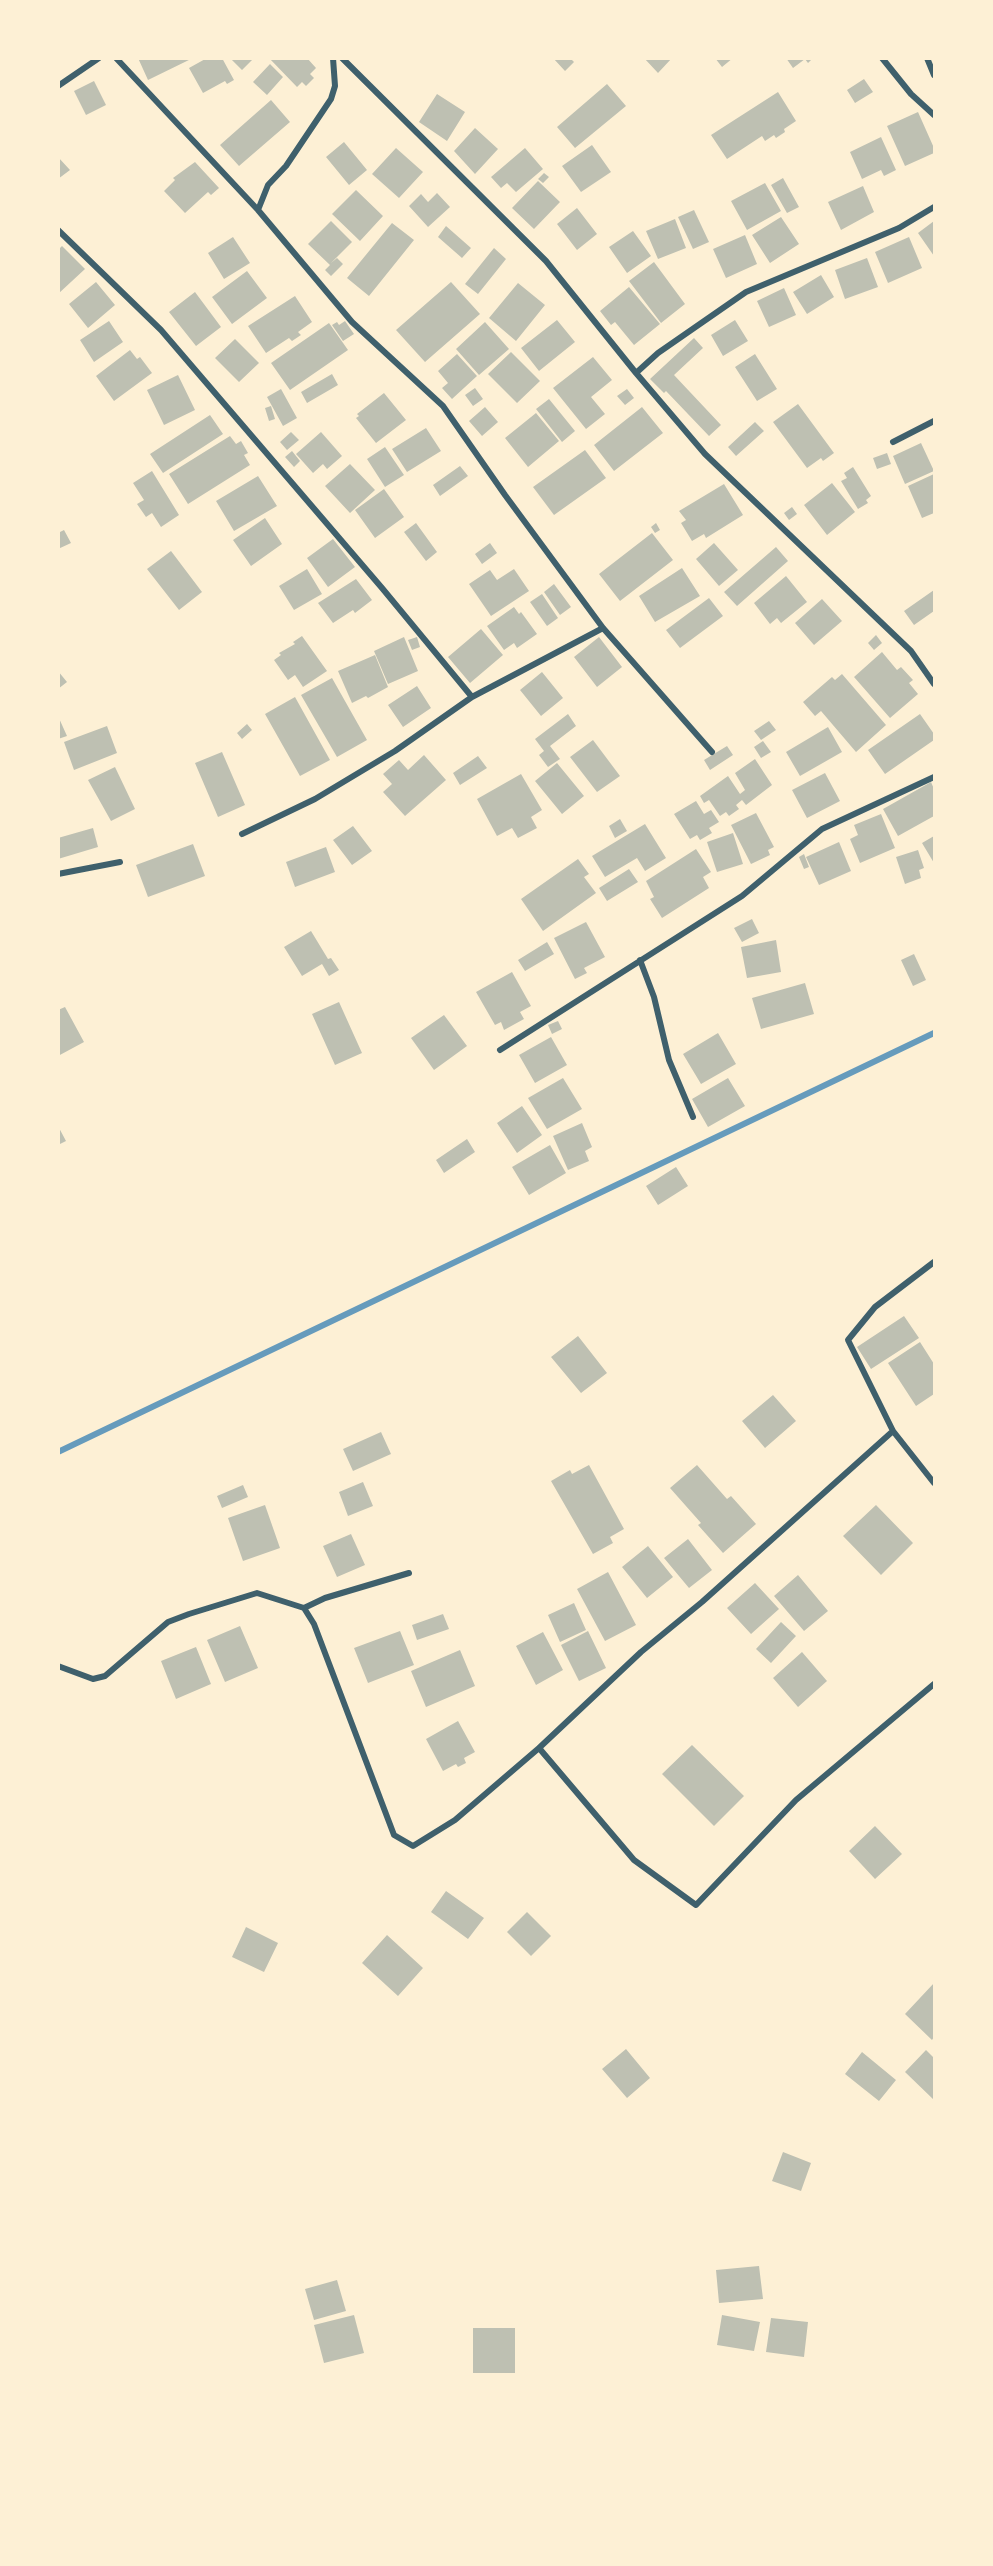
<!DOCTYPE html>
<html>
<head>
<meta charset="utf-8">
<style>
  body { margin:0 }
  #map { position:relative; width:993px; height:2566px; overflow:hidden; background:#fdf0d5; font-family:Roboto,sans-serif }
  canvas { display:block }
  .frame { position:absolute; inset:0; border:60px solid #fdf0d5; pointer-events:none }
</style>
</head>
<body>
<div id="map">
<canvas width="993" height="2566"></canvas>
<div class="frame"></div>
</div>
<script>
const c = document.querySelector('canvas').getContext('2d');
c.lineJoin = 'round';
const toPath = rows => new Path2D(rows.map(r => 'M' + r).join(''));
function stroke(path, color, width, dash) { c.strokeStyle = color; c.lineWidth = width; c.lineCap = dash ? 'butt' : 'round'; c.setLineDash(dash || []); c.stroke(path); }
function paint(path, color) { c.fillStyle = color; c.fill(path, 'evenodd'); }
const stream = toPath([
  [58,1452,934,1033]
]);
const building = toPath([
  [138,58,193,58,148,80],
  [207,58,222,58,234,80,227,84,225,81,203,93,189,68],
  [230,58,254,58,242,70],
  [269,58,307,58,316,68,310,74,314,78,306,86,302,82,297,87],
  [553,58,570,58,574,62,565,71],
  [644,58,672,58,658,73],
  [715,58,733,58,722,67],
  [786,58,813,58,808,63,805,59,793,68],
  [270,64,283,77,267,95,253,82],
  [864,79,873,92,855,103,847,90],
  [94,81,106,105,86,115,74,91],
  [607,84,626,106,575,148,557,127],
  [778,92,796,121,784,129,785,132,776,138,774,135,765,141,762,136,727,159,711,135],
  [437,94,465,112,447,141,419,122],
  [271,100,290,122,239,166,220,145],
  [918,112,934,148,934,153,905,166,887,126],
  [475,128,498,149,475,174,454,151],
  [881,137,896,170,884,176,881,170,862,179,850,152],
  [344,142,367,170,349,185,326,157],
  [592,145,611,172,581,192,562,166],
  [396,148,423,172,399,198,372,174],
  [525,148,543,169,516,192,507,183,501,188,491,177],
  [58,157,70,170,58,179],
  [195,162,219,188,211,195,208,192,185,213,164,191,175,180,173,178],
  [544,173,549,177,543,183,538,179],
  [783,178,799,207,787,213,771,185],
  [538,181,560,202,534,229,512,208],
  [765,183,781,211,747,230,731,201],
  [863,186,874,212,841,230,828,202],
  [356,190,383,216,360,241,332,214],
  [437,193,450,207,428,227,409,206,421,194,428,202],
  [577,208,597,234,577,250,557,224],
  [694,210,709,242,693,249,678,217],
  [781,217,799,244,770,263,752,235],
  [675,219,686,248,658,259,646,231],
  [331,221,352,242,331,263,337,258,343,264,331,276,325,270,330,265,308,244],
  [934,221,934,256,918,233],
  [392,223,414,240,369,296,347,278],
  [446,226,471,248,462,258,438,237],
  [633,231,651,256,627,273,609,247],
  [745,235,757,264,726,278,713,249],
  [233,237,250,263,224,279,208,253],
  [909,237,922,268,888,283,875,252],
  [62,246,85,269,58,294,58,250],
  [494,248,506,259,478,294,465,284],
  [867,258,878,287,845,299,835,270],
  [654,262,685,304,661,323,629,281],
  [247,271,267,298,232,324,212,297],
  [821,275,834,297,807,314,793,292],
  [96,282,115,305,88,328,69,304],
  [451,282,480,314,425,362,396,330],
  [518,283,545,305,516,341,489,318],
  [629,287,660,324,634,345,615,322,611,325,600,311],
  [784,288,796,315,769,327,757,301],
  [195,292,221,327,196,346,169,312],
  [295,296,312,322,298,332,301,335,292,341,289,338,266,353,248,326],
  [557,320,575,342,539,371,521,348],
  [735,320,748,341,723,356,711,335],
  [109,321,123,342,94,362,80,340],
  [345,321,354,334,343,341,332,325,337,322,339,325],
  [485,322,509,349,479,375,456,349],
  [329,323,348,350,290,390,271,363],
  [694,338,703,348,674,375,721,425,709,436,666,391,664,393,650,379],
  [235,339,259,363,239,382,215,358],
  [130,350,137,359,140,357,152,373,114,401,96,376],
  [511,352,540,381,517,403,488,374],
  [457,354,477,376,452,399,442,388,448,383,438,371],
  [755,354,777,389,757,401,735,367],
  [593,357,612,380,591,397,605,414,586,429,553,388],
  [332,374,338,385,307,403,301,392],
  [178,375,195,410,164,425,147,390],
  [475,388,483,399,473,406,465,395],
  [281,389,297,418,283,426,267,397],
  [627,389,634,398,625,405,617,396],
  [384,393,406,420,376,443,356,418,359,416,357,414],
  [549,399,575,431,562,442,536,409],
  [798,404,834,453,823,461,821,458,807,468,773,422],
  [271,406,275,419,269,421,265,408],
  [485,407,498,422,482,436,469,421],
  [642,407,663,433,614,471,594,445],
  [536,413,559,441,528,467,505,438],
  [210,415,223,434,163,473,150,454],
  [755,422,764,431,736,456,728,447],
  [426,428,441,451,407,472,392,449],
  [291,432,299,440,287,450,280,442],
  [321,432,342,456,327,469,323,464,313,473,296,454],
  [230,436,236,444,241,441,248,453,244,455,250,465,188,504,169,474],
  [921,443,934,471,905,484,893,456],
  [385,447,404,475,385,487,367,459],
  [585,450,606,478,554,515,533,487],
  [292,451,300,461,294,467,285,457],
  [887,453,891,464,877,469,873,458],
  [350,464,375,490,350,513,325,486],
  [460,466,468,476,440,496,433,485],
  [853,467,871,496,866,500,868,503,858,509,841,481,847,478,844,473],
  [152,471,179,515,161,527,152,513,146,517,137,504,144,500,133,483],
  [934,474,934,513,922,518,908,486],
  [258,476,277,506,234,531,216,501],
  [832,483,855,512,827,535,804,505],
  [724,484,743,515,706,538,704,534,692,541,681,523,686,520,679,511],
  [384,489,404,517,375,538,355,510],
  [792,507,797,514,789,520,784,513],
  [265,518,282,544,251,566,233,540],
  [416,523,437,552,426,561,404,532],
  [656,523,660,530,655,533,651,527],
  [64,530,71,543,58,549,58,533],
  [652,533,673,560,620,601,599,574],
  [333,539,355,567,328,587,307,558],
  [490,543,497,553,482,564,475,554],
  [714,543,738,570,719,586,696,559],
  [776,547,788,561,737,606,724,592],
  [171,551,202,592,179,610,147,569],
  [682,568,700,596,655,622,639,596],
  [307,569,322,594,294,610,279,586],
  [514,569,529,591,491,616,469,584,490,570,497,580],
  [786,576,807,602,781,623,777,618,770,624,754,603],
  [356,579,372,600,355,613,353,610,333,623,318,603],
  [554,584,571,607,560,615,544,592],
  [934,590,934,611,914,625,904,611],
  [542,594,558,618,547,626,530,602],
  [709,598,723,616,680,648,666,630],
  [822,599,842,621,814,645,795,623],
  [514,607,519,614,521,612,537,634,517,648,514,643,504,650,487,626],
  [481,629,503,655,470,683,448,657],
  [876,635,882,643,874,650,868,643],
  [302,636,327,671,303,687,295,675,288,680,274,660,281,655,279,653,295,644,293,642],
  [404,637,418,671,388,684,374,651],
  [417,637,420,647,412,650,408,640],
  [599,637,622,667,597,687,574,657],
  [882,652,897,670,901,667,913,680,909,683,918,694,890,718,854,677],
  [375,655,388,687,368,698,366,696,352,703,338,671],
  [58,671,67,682,58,689],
  [542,672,563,698,541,716,520,690],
  [842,674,886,725,856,752,821,711,815,716,803,702,832,677,835,680],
  [332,678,367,740,337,757,301,695],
  [417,686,431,708,403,727,388,705],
  [295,697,330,760,300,776,265,714],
  [568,714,576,726,550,746,560,759,548,767,539,755,544,751,535,739],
  [920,714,934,734,934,740,885,774,868,750],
  [58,716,67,736,58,739],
  [769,721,776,730,761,740,754,731],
  [247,724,252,730,242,739,237,733],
  [107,726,117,753,74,770,64,742],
  [828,727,842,752,800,776,786,752],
  [593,740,620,776,597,792,570,757],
  [763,741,771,752,761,758,754,747],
  [727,746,733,755,710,770,704,760],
  [222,752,245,805,218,817,195,763],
  [424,755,446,780,405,816,383,792,392,784,383,774,399,760,408,770],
  [478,756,487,768,460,785,453,773],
  [755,759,772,785,746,805,742,800,736,805,739,809,729,816,726,812,720,816,709,800,704,803,700,796,728,776,740,794,745,790,735,773],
  [557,763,584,796,562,814,535,781],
  [115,767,135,809,111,821,88,780],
  [825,773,840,801,807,818,792,790],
  [521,774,542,810,531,817,537,828,518,838,512,828,497,836,477,799],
  [931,782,934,789,934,816,898,836,883,809],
  [696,801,704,814,711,810,719,822,709,828,712,833,700,840,697,835,690,839,674,814],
  [756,813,774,847,768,850,770,855,751,864,731,825],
  [881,814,895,848,860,863,850,839,858,835,854,825],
  [620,819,627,831,615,838,609,826],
  [645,824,666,858,645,871,637,858,605,877,592,856],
  [353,826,372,851,352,865,333,840],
  [93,828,98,847,58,859,58,838],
  [733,833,743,864,717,872,707,842],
  [934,836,934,863,922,843],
  [839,842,851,871,819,885,806,857],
  [193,844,205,876,148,897,136,865],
  [326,847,335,872,295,887,286,862],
  [696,849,711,872,703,877,709,888,662,918,650,899,654,897,646,881],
  [918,850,924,868,919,870,921,878,905,884,896,857],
  [804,854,809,867,804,869,799,857],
  [578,859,589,874,584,877,596,893,543,931,521,899],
  [629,869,638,882,607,901,599,888],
  [752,919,759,933,742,942,734,928],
  [586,922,605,957,584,968,587,973,575,979,554,938],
  [311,931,328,959,331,958,339,970,329,976,322,964,302,976,284,947],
  [776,940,781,972,747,978,741,947],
  [547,942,554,954,525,971,518,960],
  [914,954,926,980,913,986,901,960],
  [512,972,531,1006,520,1012,524,1019,504,1030,501,1022,495,1025,476,992],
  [805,983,814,1014,761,1029,752,998],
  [339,1002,362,1053,335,1065,312,1014],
  [65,1007,84,1042,58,1056,58,1010],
  [444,1015,467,1046,434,1070,411,1038],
  [558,1021,562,1029,552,1034,548,1025],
  [718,1033,736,1064,701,1084,683,1054],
  [551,1037,567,1065,535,1083,519,1055],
  [563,1078,582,1109,547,1129,528,1098],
  [728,1078,745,1106,708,1127,692,1099],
  [522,1106,542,1135,517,1153,497,1123],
  [582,1123,592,1147,585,1151,589,1161,568,1170,553,1136],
  [58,1126,66,1141,58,1145],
  [467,1139,475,1152,444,1173,436,1160],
  [550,1145,566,1173,529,1195,512,1167],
  [676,1167,688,1186,658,1205,646,1186],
  [904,1316,919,1338,871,1369,857,1347],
  [578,1336,607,1373,581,1393,551,1357],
  [920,1342,934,1364,934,1394,916,1406,888,1363],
  [773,1395,796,1421,765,1448,742,1421],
  [381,1432,391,1454,353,1471,343,1449],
  [589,1465,624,1529,610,1537,613,1543,593,1554,551,1481,570,1470,572,1474],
  [697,1465,727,1499,731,1496,756,1524,723,1553,698,1525,701,1523,670,1488],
  [363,1482,373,1506,348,1516,339,1492],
  [243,1485,248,1497,222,1508,217,1496],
  [265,1505,280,1548,243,1561,228,1518],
  [876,1505,913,1543,881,1575,843,1536],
  [351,1534,365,1565,337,1577,323,1546],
  [688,1539,712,1570,689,1588,664,1558],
  [648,1546,673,1577,647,1598,622,1567],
  [608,1572,636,1625,605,1641,577,1589],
  [798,1575,828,1611,804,1631,774,1596],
  [755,1583,779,1609,751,1634,727,1608],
  [574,1603,586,1630,560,1642,548,1615],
  [443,1614,449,1629,417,1640,412,1625],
  [781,1622,796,1636,771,1663,756,1649],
  [240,1626,258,1668,225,1682,207,1640],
  [400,1631,414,1665,368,1683,354,1648],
  [588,1631,606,1668,579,1681,561,1645],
  [543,1632,563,1670,536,1685,516,1646],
  [196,1647,211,1684,176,1699,161,1661],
  [460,1650,475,1686,426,1707,411,1671],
  [802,1652,827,1681,798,1707,773,1678],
  [458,1721,475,1752,464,1758,466,1763,458,1767,456,1764,443,1771,426,1739],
  [692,1745,744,1796,714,1826,662,1774],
  [875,1826,902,1854,875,1879,849,1851],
  [446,1891,484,1918,468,1939,431,1912],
  [527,1912,551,1936,531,1956,507,1932],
  [246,1927,278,1943,264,1972,232,1957],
  [387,1935,423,1968,398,1996,362,1963],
  [934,1983,934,2037,932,2040,905,2014],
  [626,2049,650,2078,627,2098,602,2069],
  [926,2050,934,2058,934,2100,905,2072],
  [862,2052,896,2080,879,2101,845,2074],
  [783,2152,811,2163,801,2191,772,2181],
  [759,2266,763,2299,719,2303,716,2270],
  [337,2280,346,2311,314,2320,305,2289],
  [354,2315,364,2353,324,2363,314,2325],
  [722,2315,760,2322,754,2351,717,2345],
  [771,2318,808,2322,804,2357,766,2352],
  [473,2328,515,2328,515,2373,473,2373]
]);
const minor = toPath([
  [116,58,258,210],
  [333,58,335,86,331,99,286,166,268,185,258,210,352,322,443,406,505,495,603,628,712,752],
  [342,58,546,261,636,373,705,454,911,651,934,684],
  [882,58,911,94,934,115],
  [927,58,934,75],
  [58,86,99,58],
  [58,230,161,330,382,588,472,697],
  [636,373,658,353,746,292,899,228,934,207],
  [893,442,934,421],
  [242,834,315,799,395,751,472,697,603,628],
  [58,874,120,862],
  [640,960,654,997,669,1060,693,1117],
  [500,1050,742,896,822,829,934,777],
  [934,1262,875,1307,848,1340,893,1431,934,1483],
  [304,1608,314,1624,394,1835,413,1846,455,1820,539,1748,641,1652,702,1602,893,1431],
  [58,1666,93,1679,105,1676,168,1622,189,1614,257,1593,304,1608,325,1598,409,1573],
  [539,1748,634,1860,696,1905,796,1800,934,1684]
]);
stroke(stream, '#669bbc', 6);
paint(building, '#bec0b2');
stroke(minor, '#3f606c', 6);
</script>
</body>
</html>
